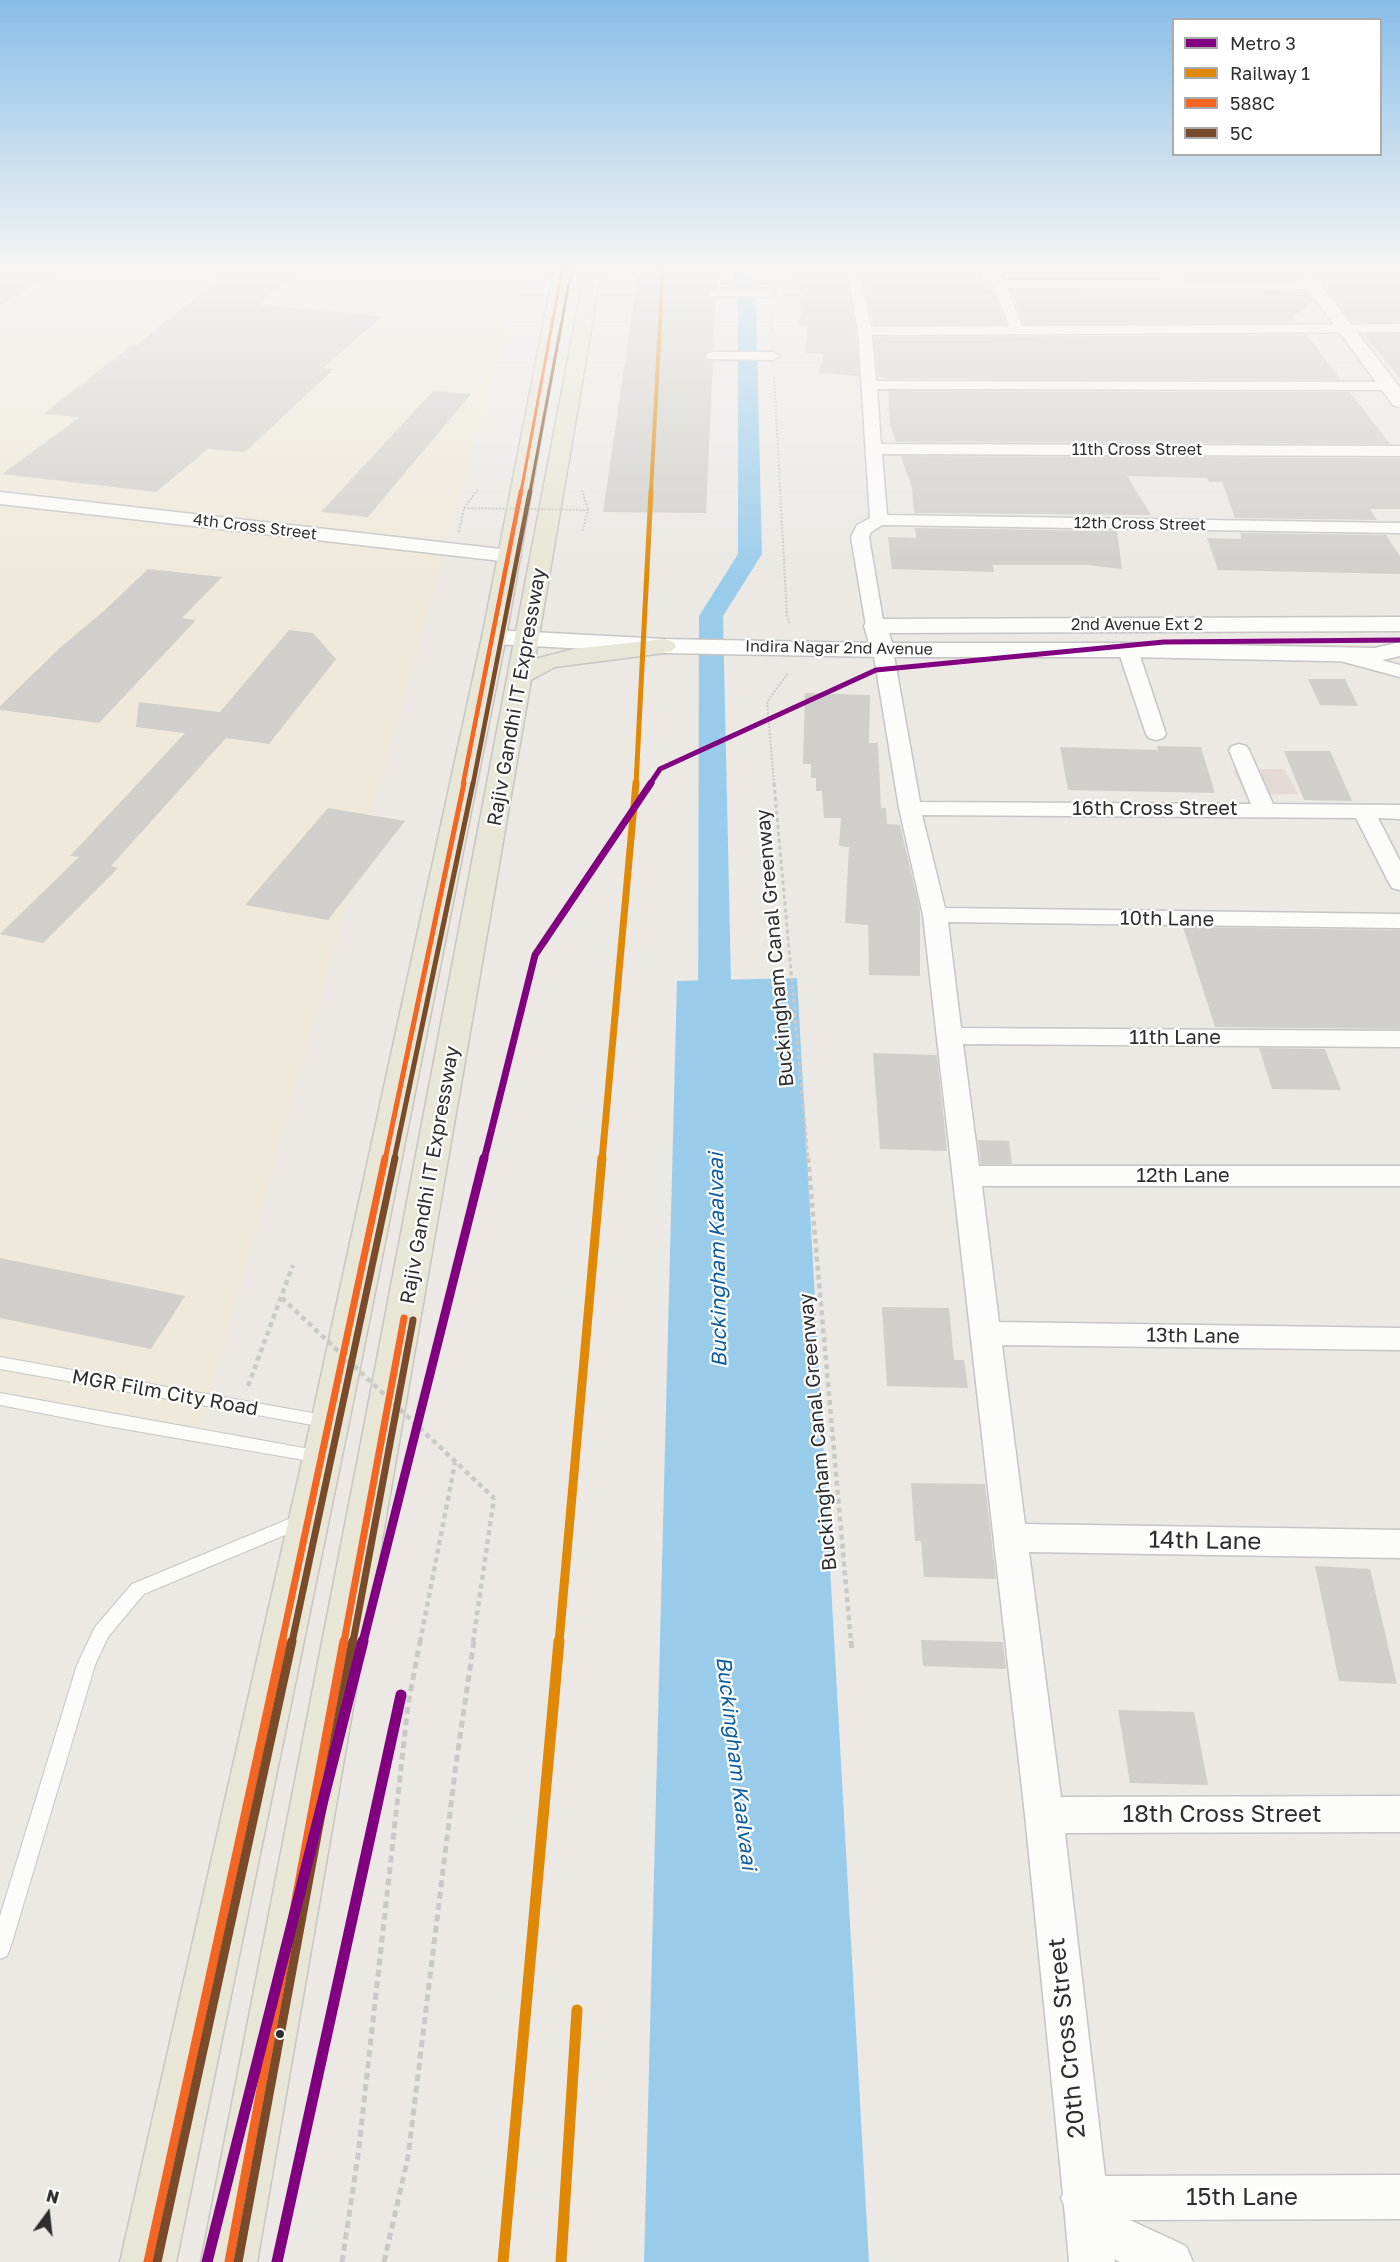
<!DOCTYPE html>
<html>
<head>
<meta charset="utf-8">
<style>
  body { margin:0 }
  #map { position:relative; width:1400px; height:2262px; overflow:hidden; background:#ece9e4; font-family:"Golos Text",sans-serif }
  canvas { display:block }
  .legend { position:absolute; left:1172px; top:18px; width:210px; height:138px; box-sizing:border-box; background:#fff; border:2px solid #ababab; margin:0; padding:8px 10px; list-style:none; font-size:18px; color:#2e2e2e }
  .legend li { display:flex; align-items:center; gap:12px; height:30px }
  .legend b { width:30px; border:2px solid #ababab }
  .north { position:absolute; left:18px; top:2184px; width:60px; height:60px; -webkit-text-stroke:4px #fff; paint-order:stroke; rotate:15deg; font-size:16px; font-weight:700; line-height:24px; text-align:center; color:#2e2e2e }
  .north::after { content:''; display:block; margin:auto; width:21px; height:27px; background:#2e2e2e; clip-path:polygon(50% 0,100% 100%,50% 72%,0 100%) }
</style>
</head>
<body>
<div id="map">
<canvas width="1400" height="2262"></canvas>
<ul class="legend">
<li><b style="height:8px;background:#800080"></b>Metro 3</li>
<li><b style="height:8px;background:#e08907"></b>Railway 1</li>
<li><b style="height:8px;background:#f26522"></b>588C</li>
<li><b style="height:8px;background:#7a4b2a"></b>5C</li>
</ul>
<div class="north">N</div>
</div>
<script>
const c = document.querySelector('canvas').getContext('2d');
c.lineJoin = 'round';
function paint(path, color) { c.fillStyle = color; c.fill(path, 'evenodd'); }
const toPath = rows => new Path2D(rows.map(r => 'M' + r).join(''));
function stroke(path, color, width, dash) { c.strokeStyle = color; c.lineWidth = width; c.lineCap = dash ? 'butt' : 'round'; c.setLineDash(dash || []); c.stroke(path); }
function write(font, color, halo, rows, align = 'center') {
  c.font = font + ' "Golos Text",sans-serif'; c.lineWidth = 4.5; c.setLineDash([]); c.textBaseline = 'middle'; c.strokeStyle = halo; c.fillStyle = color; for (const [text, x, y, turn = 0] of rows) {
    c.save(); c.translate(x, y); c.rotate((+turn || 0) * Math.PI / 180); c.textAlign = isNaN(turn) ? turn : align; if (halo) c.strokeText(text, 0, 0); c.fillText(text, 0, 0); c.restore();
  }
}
const education = toPath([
  [0,265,524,265,196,1444,0,1399]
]);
const medical = toPath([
  [1284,769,1298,794,1246,795,1233,770]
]);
const pitch = toPath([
  [1004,265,1159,265,1168,279,1010,280]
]);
const water = toPath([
  [797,978,869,2262,644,2262,677,981]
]);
const canal = toPath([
  [731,265,749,265,756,305,762,554,723,616,732,1029,727,1037,715,1040,703,1037,698,1029,699,616,738,554,738,305,731,265]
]);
const building = toPath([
  [0,265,66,265,0,306],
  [236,265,305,265,258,305,382,316,323,368,334,369,245,452,208,449,156,492,2,474,80,417,43,414,132,345,137,345],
  [639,265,718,265,717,287,707,292,709,297,716,298,713,350,708,351,704,355,706,360,713,361,706,513,603,512],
  [796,265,844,265,856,331,859,376,818,373,824,354,805,353,808,326,798,325,801,313,799,296,802,296],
  [860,265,974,265,976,270,981,270,985,289,993,289,1006,324,873,325],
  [1172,265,1288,265,1297,279,1183,278],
  [1309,265,1391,266,1400,276,1400,322,1352,322],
  [1010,290,1306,291,1313,301,1293,317,1297,322,1024,324],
  [1363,334,1400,334,1400,378],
  [1307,335,1341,380,887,379,878,377,874,337],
  [433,391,471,394,368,517,321,512],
  [888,391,1350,392,1390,444,896,442,890,423],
  [901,456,1400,458,1400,509,1370,509,1377,520,1235,518,1222,482,1209,482,1207,478,1127,476,1151,515,914,513,912,488],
  [915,528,1117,531,1122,569,1087,565,993,565,994,572,892,569,888,537,916,538],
  [1240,533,1386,535,1400,556,1400,574,1218,570,1207,538,1242,539],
  [148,569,222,577,182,618,196,620,99,723,0,710,0,706,61,647,105,610],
  [289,630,313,633,336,659,269,744,226,738,111,866,118,868,43,943,0,934,79,857,70,856,185,733,136,727,139,702,220,712],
  [1308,679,1345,679,1358,706,1320,705],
  [805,693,870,695,869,743,878,743,881,808,886,808,887,824,900,825,920,910,920,976,869,975,868,925,845,923,849,847,839,846,841,818,824,818,822,791,816,791,816,778,811,778,811,764,803,764],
  [1157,746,1201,747,1215,793,1068,790,1060,747,1158,750],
  [1284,751,1330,751,1352,801,1304,800],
  [328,808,405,821,328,920,245,905],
  [1183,927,1400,930,1400,1029,1215,1027],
  [1259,1048,1325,1049,1341,1090,1272,1089],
  [873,1053,937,1055,947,1151,880,1149],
  [978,1140,1009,1141,1012,1164,981,1164],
  [0,1258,69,1272,185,1296,151,1349,0,1318],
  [882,1307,949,1308,954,1360,964,1360,968,1388,887,1386],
  [911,1483,985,1484,996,1579,924,1577,921,1541,915,1541],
  [1315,1566,1370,1569,1397,1684,1339,1681],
  [921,1640,1003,1642,1006,1669,923,1666],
  [1118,1710,1194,1712,1208,1785,1130,1783]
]);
const pathFar3 = toPath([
  [771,314,772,334],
  [774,377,787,617,790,624],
  [582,490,588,510],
  [464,508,478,489],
  [774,784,767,702,788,673]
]);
const pathFar2 = toPath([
  [774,783,808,1160]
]);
const pathFar1 = toPath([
  [808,1158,851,1642],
  [248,1386,293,1265],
  [420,1642,455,1463],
  [473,1642,494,1498]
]);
const path = toPath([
  [851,1641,852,1651],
  [342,2262,358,2156,408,1705,420,1641],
  [384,2262,408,2157,456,1764,474,1641]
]);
const lane = toPath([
  [0,1357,329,1416,335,1418,337,1422,335,1426,329,1428,0,1369,0,1357],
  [0,1393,321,1451,327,1452,329,1457,327,1462,321,1463,107,1426,0,1405,0,1393],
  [303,1513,309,1515,311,1520,309,1525,144,1594,108,1637,95,1665,10,1949,7,1956,0,1959,0,1916,77,1665,95,1627,132,1584,303,1513]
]);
const street = toPath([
  [846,265,858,265,871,327,1009,326,986,265,998,265,1004,280,1313,281,1320,285,1313,289,1007,288,1022,326,1400,324,1400,332,872,335,876,381,1389,382,1396,386,1389,390,877,389,881,444,1400,446,1400,456,882,454,887,515,1400,523,1400,533,882,525,871,532,869,537,884,626,882,630,868,630,866,626,851,537,857,525,870,518,858,331,846,265],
  [716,289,769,289,776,293,769,297,711,296,709,293,716,289],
  [713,352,773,352,780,356,773,360,708,359,706,356,708,353,713,352],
  [883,644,890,646,893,650,920,802,1251,804,1229,750,1232,746,1239,744,1246,746,1249,750,1273,804,1400,805,1400,819,1378,818,1400,861,1400,890,1392,888,1389,883,1356,818,922,815,945,908,1400,914,1400,928,948,922,961,1028,1400,1031,1400,1047,963,1044,979,1166,1400,1166,1400,1186,982,1186,999,1322,1400,1328,1400,1350,1002,1345,1025,1524,1400,1530,1400,1558,1029,1552,1061,1797,1400,1796,1400,1832,1065,1833,1105,2176,1400,2175,1400,2219,1130,2220,1186,2246,1193,2262,1120,2262,1114,2259,1115,2262,1069,2262,1064,2205,1061,2198,1063,2194,1025,1815,923,915,899,808,873,650,876,646,883,644],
  [1128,644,1135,646,1138,650,1166,734,1163,738,1156,740,1149,738,1146,734,1118,650,1121,646,1128,644],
  [1336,648,1400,665,1400,677,1329,658,1326,654,1329,650,1336,648]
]);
const secondary = toPath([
  [1290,265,1306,265,1400,388,1400,407,1393,405,1290,265],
  [0,492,510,550,518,551,521,556,518,561,510,562,0,504,0,492],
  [1400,617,1400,631,889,633,892,643,1128,643,1375,648,1400,642,1400,656,1375,662,1128,657,883,657,664,653,494,644,486,642,482,637,486,632,494,630,664,639,869,643,864,626,867,621,875,619,1400,617]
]);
const primary = toPath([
  [555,265,571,265,506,637,349,1422,176,2262,120,2262,311,1422,482,637,555,265],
  [586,265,602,265,535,659,574,649,664,639,672,641,676,646,672,651,664,653,555,667,531,680,257,2262,201,2262,359,1453,586,265]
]);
const pathBridgeFar1 = toPath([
  [459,532,464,508,588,510,582,532]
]);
const pathBridge = toPath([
  [282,1298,494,1498]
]);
const bus1Far4 = toPath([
  [521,492,563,265]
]);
const bus1Far3 = toPath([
  [463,784,521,491]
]);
const bus1Far2 = toPath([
  [385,1160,464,783]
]);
const bus1Far1 = toPath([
  [282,1642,385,1158],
  [344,1642,404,1318]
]);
const bus1 = toPath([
  [148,2262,283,1641],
  [229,2262,344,1641]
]);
const bus2Far4 = toPath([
  [530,492,572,267]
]);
const bus2Far3 = toPath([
  [473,784,530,491]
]);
const bus2Far2 = toPath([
  [394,1160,473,783]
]);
const bus2Far1 = toPath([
  [292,1642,395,1158],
  [353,1642,413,1320]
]);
const bus2 = toPath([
  [157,2262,292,1641],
  [238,2262,353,1641]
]);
const rail1Far4 = toPath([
  [651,492,663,265]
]);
const rail1Far3 = toPath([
  [636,784,651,491]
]);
const rail1Far2 = toPath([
  [602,1160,636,783]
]);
const rail1Far1 = toPath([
  [559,1642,602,1158]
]);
const rail1 = toPath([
  [503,2262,559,1641],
  [561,2262,577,2010]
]);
const metro1Far3 = toPath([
  [650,784,660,769,876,670,1164,642,1400,640]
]);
const metro1Far2 = toPath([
  [484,1160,535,955,651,783]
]);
const metro1Far1 = toPath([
  [363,1642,484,1158]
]);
const metro1 = toPath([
  [207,2262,363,1641],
  [277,2262,401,1695]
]);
const markers = [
  [280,2034,5,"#2e2e2e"]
];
const farStreetnames = [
  ["11th Cross Street",1137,450],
  ["12th Cross Street",1140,524,1],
  ["4th Cross Street",255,527,7],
  ["2nd Avenue Ext 2",1137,625],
  ["Indira Nagar 2nd Avenue",839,648,1]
];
const streetNames = [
  ["Rajiv Gandhi IT Expressway",517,697,-80],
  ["16th Cross Street",1155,809],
  ["10th Lane",1167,919,1],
  ["Buckingham Canal Greenway",775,948,-95],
  ["11th Lane",1175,1038],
  ["Rajiv Gandhi IT Expressway",430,1175,-80],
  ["12th Lane",1183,1176],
  ["13th Lane",1193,1336,1],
  ["MGR Film City Road",165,1393,10],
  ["Buckingham Canal Greenway",818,1432,-95]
];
const waterNames = [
  ["Buckingham Kaalvaai",718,1260,-91],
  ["Buckingham Kaalvaai",736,1763,83]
];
const nearStreetnames = [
  ["14th Lane",1205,1541,1],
  ["18th Cross Street",1222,1814],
  ["20th Cross Street",1067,2038,-96],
  ["15th Lane",1242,2197]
];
paint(education, '#eee9da');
paint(medical, '#e5d9d6');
paint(pitch, '#d3eabb');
paint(water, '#99cceb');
paint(canal, '#99cceb');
paint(building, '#d1cfcb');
stroke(lane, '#c5c5c5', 2);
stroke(street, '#c5c5c5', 3);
stroke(secondary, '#c5c5c5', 3);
stroke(primary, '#c6c5c4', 3);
stroke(pathFar3, '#c9c9c8', 2, [2, 1.5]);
stroke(pathFar2, '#c9c9c8', 3, [4, 3]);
stroke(pathFar1, '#c9c9c8', 4.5, [5, 4]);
stroke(path, '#c9c9c8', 5, [7, 4.5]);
paint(lane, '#fcfcfb');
paint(street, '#fcfcfb');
paint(secondary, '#fcfcfb');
paint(primary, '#e8e6d6');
stroke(pathBridgeFar1, '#c9c9c8', 2, [2, 1.5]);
stroke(pathBridge, '#c9c9c8', 4.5, [5, 4]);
stroke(bus1Far4, '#f26522', 3);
stroke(bus1Far3, '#f26522', 4.5);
stroke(bus1Far2, '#f26522', 5);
stroke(bus1Far1, '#f26522', 7);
stroke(bus1, '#f26522', 9);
stroke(bus2Far4, '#7a4b2a', 3);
stroke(bus2Far3, '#7a4b2a', 4.5);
stroke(bus2Far2, '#7a4b2a', 5);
stroke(bus2Far1, '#7a4b2a', 7);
stroke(bus2, '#7a4b2a', 9);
stroke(rail1Far4, '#e08907', 4);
stroke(rail1Far3, '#e08907', 5);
stroke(rail1Far2, '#e08907', 7);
stroke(rail1Far1, '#e08907', 9);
stroke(rail1, '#e08907', 11);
stroke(metro1Far3, '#800080', 5);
stroke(metro1Far2, '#800080', 7);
stroke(metro1Far1, '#800080', 9);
stroke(metro1, '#800080', 11);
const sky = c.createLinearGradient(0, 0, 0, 581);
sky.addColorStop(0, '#88bee9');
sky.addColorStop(0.46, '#f6f5f3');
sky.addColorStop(1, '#f6f5f300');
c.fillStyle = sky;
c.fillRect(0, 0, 1400, 581);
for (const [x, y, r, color] of markers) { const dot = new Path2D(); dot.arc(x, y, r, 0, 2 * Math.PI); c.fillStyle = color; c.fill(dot); stroke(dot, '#fff', 2); }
write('16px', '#2e2e2e', '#fff', farStreetnames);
write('20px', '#2e2e2e', '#fff', streetNames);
write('italic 21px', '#0f5da1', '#fff', waterNames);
write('24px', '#2e2e2e', '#fff', nearStreetnames);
</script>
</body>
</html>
